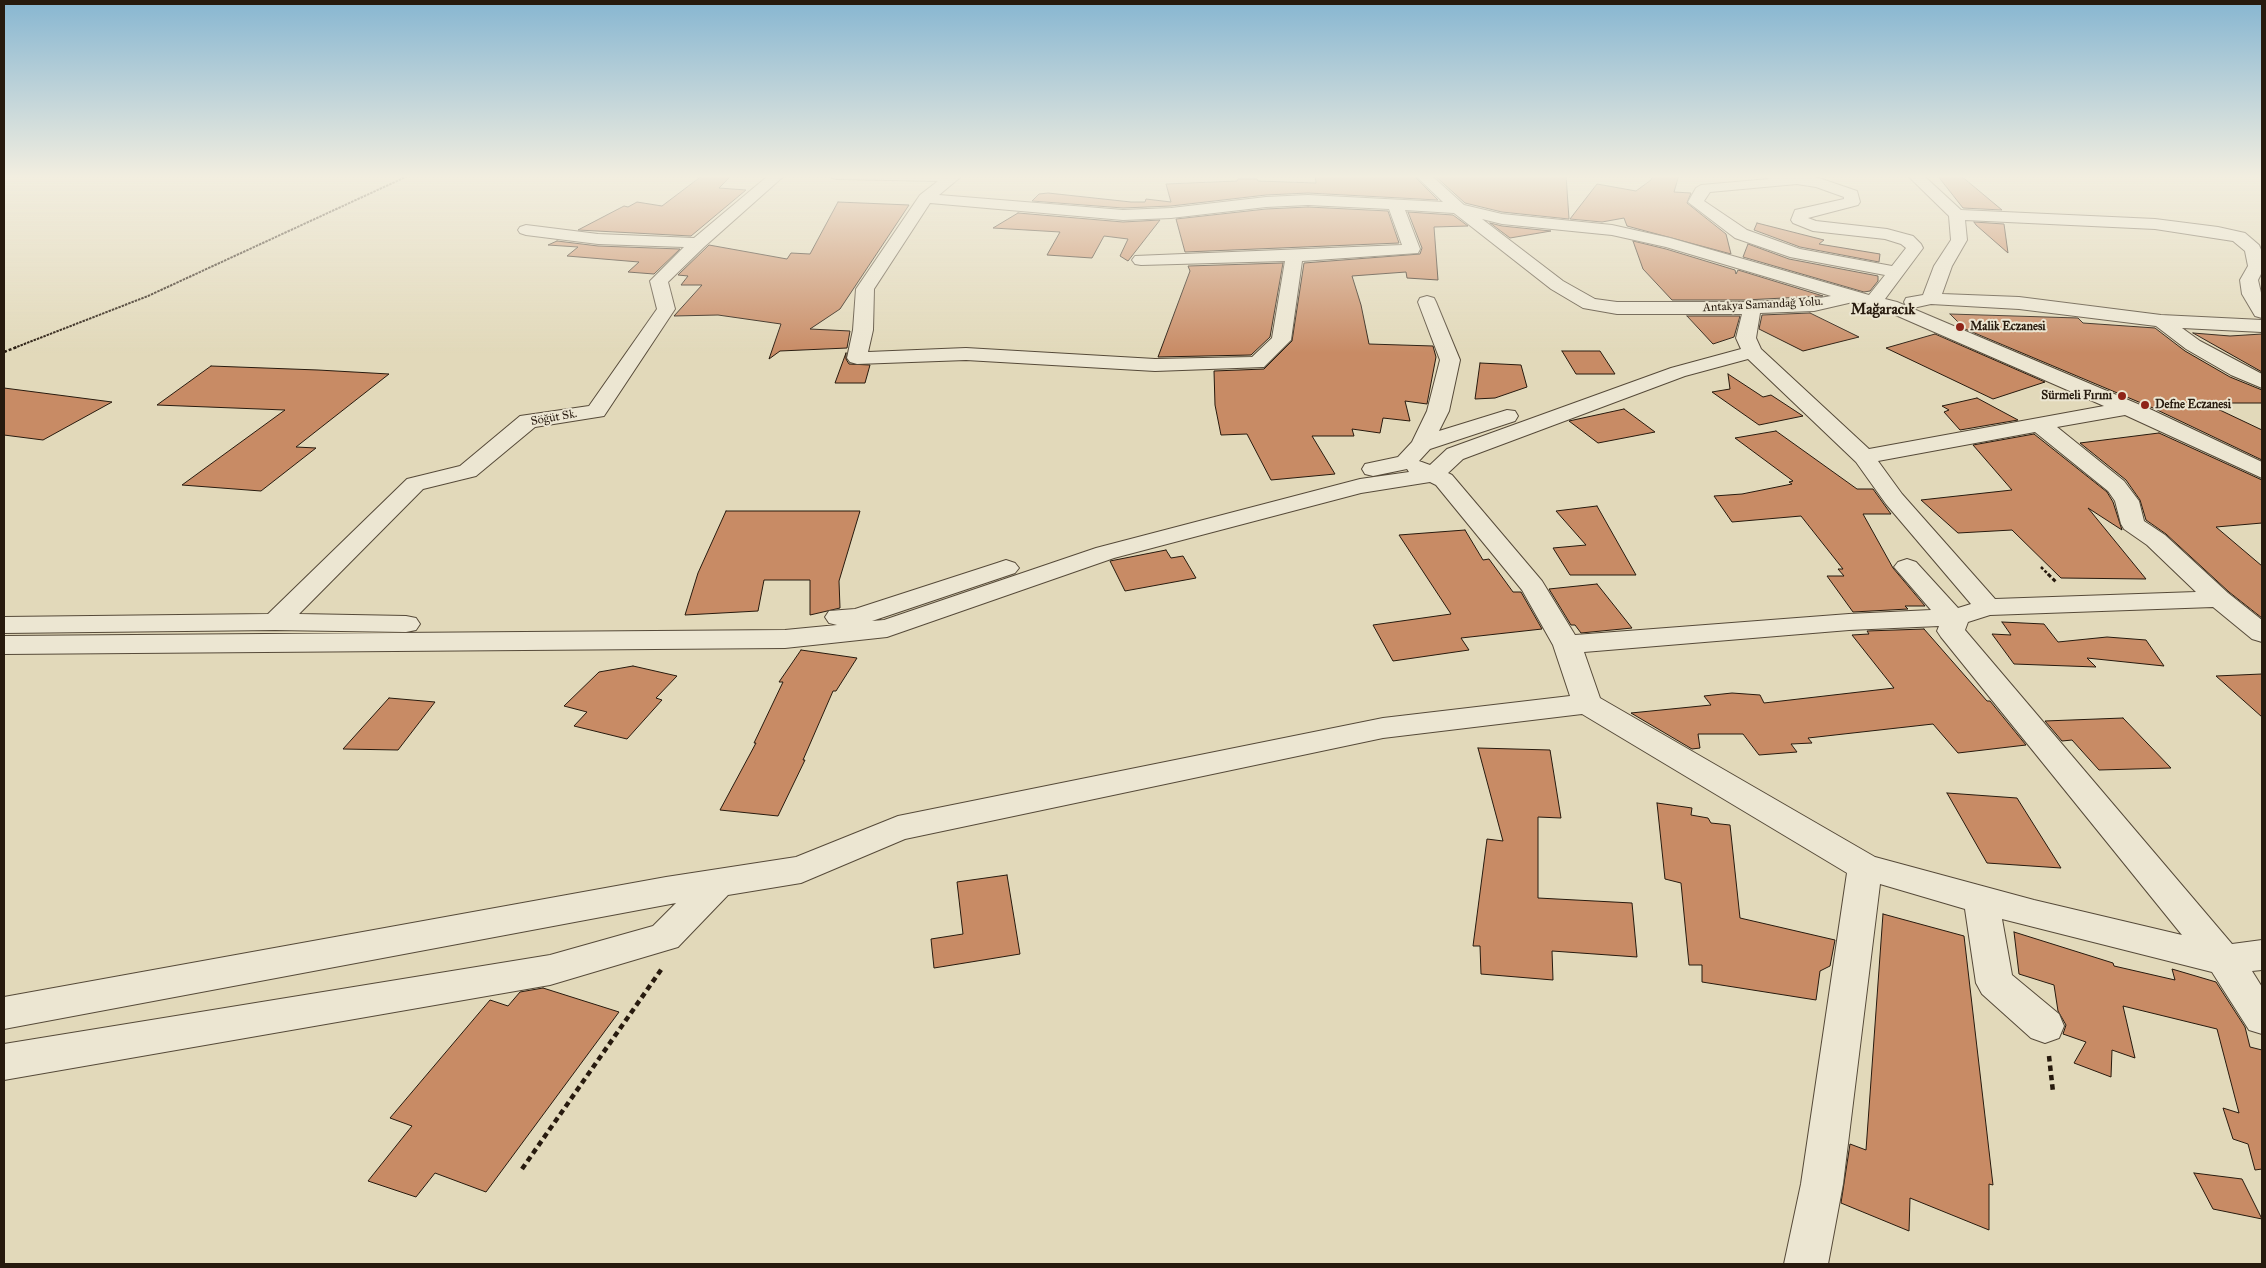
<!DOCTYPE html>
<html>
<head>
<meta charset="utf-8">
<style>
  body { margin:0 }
  #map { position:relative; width:2266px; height:1268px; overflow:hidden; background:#e2d9ba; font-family:"IM FELL Great Primer",serif }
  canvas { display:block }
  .frame { position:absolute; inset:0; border:5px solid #271a0e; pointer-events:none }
</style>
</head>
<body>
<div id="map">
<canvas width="2266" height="1268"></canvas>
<div class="frame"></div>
</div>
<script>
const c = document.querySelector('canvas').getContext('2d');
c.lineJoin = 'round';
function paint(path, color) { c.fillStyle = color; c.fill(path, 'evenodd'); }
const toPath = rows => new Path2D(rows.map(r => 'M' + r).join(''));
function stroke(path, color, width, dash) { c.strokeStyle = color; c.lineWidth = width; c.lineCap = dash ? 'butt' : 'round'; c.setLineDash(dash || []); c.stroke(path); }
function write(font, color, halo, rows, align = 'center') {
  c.font = font + ' "IM FELL Great Primer",serif'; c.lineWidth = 4; c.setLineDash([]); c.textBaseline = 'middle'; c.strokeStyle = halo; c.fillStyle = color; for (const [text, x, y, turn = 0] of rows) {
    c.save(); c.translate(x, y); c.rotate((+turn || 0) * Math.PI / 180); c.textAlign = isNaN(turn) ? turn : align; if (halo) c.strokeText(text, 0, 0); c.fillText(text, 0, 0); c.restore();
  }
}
const building = toPath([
  [703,175,732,175,719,188,746,190,691,236,578,230,624,206,628,207,637,202,662,206,703,175],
  [1315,175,1413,175,1438,200,1308,193,1266,195,1171,206,1123,208,1032,201,1039,194,1048,193,1131,202,1145,202,1146,199,1171,202,1166,184,1237,181,1238,179,1257,179,1258,181,1316,183,1315,175],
  [1434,175,1566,175,1569,219,1502,212,1465,203,1434,175],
  [1653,175,1679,175,1674,192,1691,193,1687,203,1726,234,1731,254,1627,226,1624,218,1602,222,1570,219,1597,184,1636,191,1651,180,1653,175],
  [1937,175,1960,175,2002,210,1963,208,1937,175],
  [838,202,909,205,840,309,810,329,850,331,847,348,780,351,769,359,781,324,718,315,674,316,702,285,681,285,688,276,678,275,709,245,787,259,791,253,810,254,838,202],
  [1308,207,1388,211,1399,243,1185,252,1176,219,1266,209,1308,207],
  [1408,212,1453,215,1468,226,1434,227,1438,280,1407,278,1406,272,1352,276,1361,305,1369,344,1433,346,1436,357,1427,404,1405,401,1410,421,1383,418,1380,433,1352,429,1354,436,1312,436,1335,474,1271,480,1247,434,1221,435,1215,405,1214,371,1264,369,1292,341,1304,263,1420,254,1422,248,1408,212],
  [1018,213,1123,222,1160,220,1128,261,1120,256,1128,239,1104,236,1092,258,1047,255,1060,232,993,228,1018,213],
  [1974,222,2004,224,2008,253,1976,225,1974,222],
  [1490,223,1502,226,1551,231,1510,238,1490,223],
  [1757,223,1824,240,1819,244,1880,254,1879,262,1800,247,1754,230,1757,223],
  [557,241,598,246,680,249,654,274,628,272,639,262,567,256,578,247,548,245,557,241],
  [1633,241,1666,249,1735,270,1736,274,1738,270,1823,296,1745,300,1672,300,1643,269,1633,241],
  [1748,244,1789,259,1878,276,1878,281,1870,291,1864,292,1743,257,1748,244],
  [1283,263,1270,337,1251,355,1158,357,1190,271,1188,266,1283,263],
  [1810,313,1859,337,1803,351,1759,329,1762,315,1810,313],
  [1950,314,2078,318,2083,323,2155,328,2185,351,2230,377,2262,390,2262,403,2205,403,2262,430,2262,460,2153,408,1965,329,1950,314],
  [1687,316,1740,316,1734,337,1713,344,1687,316],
  [2193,333,2230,336,2262,334,2262,372,2193,333],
  [1935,334,2045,382,1993,399,1886,348,1935,334],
  [1562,351,1600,351,1615,374,1576,374,1562,351],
  [846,353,846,359,849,364,870,365,865,383,835,383,846,353],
  [1480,363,1521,365,1527,387,1495,398,1475,399,1480,363],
  [211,366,318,370,389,374,296,447,316,448,261,491,182,485,285,410,157,405,211,366],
  [1728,374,1763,397,1771,395,1803,416,1759,425,1712,392,1730,389,1728,374],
  [4,388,112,402,43,440,4,435,4,388],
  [1977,398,2018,420,1960,430,1944,412,1949,410,1942,406,1977,398],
  [1624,409,1655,432,1598,443,1569,421,1624,409],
  [1776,431,1857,489,1873,489,1891,514,1863,514,1893,568,1925,606,1905,606,1908,609,1853,612,1827,576,1844,576,1838,569,1843,569,1801,516,1732,522,1714,496,1742,494,1792,484,1789,482,1793,481,1735,438,1776,431],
  [2159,433,2262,480,2262,523,2216,527,2262,566,2262,618,2229,592,2166,534,2146,520,2140,500,2126,480,2080,443,2159,433],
  [2034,434,2107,492,2113,502,2122,530,2088,508,2146,579,2061,578,2012,530,1958,533,1921,500,2012,490,1973,445,2034,434],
  [1597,506,1636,575,1570,575,1553,548,1586,545,1556,511,1597,506],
  [726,511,860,511,839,581,840,608,810,615,810,580,764,580,758,611,685,615,698,573,726,511],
  [1465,530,1483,560,1489,559,1513,592,1521,592,1542,629,1461,638,1469,650,1393,661,1373,625,1451,614,1399,535,1465,530],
  [1166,550,1171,558,1183,556,1196,578,1125,591,1110,561,1166,550],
  [1597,584,1632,628,1581,633,1575,625,1571,625,1549,589,1597,584],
  [2002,622,2044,624,2058,642,2107,637,2146,640,2164,666,2087,658,2096,667,2014,664,1992,634,2011,635,2002,622],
  [1924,629,1987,701,1990,701,2026,745,1958,753,1933,724,1808,738,1812,743,1791,744,1797,752,1759,755,1743,734,1698,734,1700,748,1692,749,1631,713,1711,705,1704,696,1732,693,1760,695,1764,703,1894,688,1852,635,1869,634,1867,631,1924,629],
  [801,650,857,658,836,691,833,691,803,760,805,760,778,816,720,810,756,743,754,743,783,682,779,682,801,650],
  [633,666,677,676,656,698,662,700,627,739,574,726,587,712,564,706,599,672,633,666],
  [2262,674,2262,717,2216,676,2262,674],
  [389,698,435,702,398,750,343,749,389,698],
  [2123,718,2171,768,2099,770,2072,740,2062,741,2045,721,2123,718],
  [1478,748,1550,750,1561,818,1538,817,1538,898,1632,903,1637,957,1552,951,1553,980,1481,974,1480,946,1473,946,1487,839,1503,841,1478,748],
  [1947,793,2017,798,2061,868,1987,863,1947,793],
  [1657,803,1692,808,1691,815,1708,818,1711,823,1730,825,1740,918,1835,940,1830,966,1820,971,1816,1000,1702,982,1702,965,1689,965,1681,883,1665,879,1657,803],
  [1007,875,1020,954,934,968,931,939,963,934,957,882,1007,875],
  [1883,914,1964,936,1993,1185,1989,1184,1989,1230,1910,1198,1909,1231,1841,1203,1850,1144,1866,1150,1883,914],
  [2014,932,2113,963,2114,966,2175,980,2172,969,2216,982,2245,1027,2250,1047,2262,1050,2262,1169,2255,1170,2248,1144,2233,1139,2223,1108,2239,1113,2217,1029,2123,1006,2135,1058,2112,1050,2111,1077,2074,1063,2086,1042,2063,1034,2066,1025,2058,1011,2054,985,2019,974,2014,932],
  [543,988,619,1012,486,1192,435,1173,416,1197,368,1181,412,1126,390,1118,490,1000,508,1006,520,992,543,988],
  [2194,1173,2242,1179,2262,1219,2213,1209,2194,1173]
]);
const pathFar3 = toPath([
  [14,348,148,296,410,175]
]);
const pathFar2 = toPath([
  [4,352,17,347],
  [2041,567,2049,575]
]);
const pathFar1 = toPath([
  [2048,574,2056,582]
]);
const path = toPath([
  [2049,1056,2053,1092],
  [522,1169,663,967]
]);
const minor = toPath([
  [769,175,785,175,704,247,668,282,675,309,604,416,535,427,476,476,423,489,299,614,406,616,416,618,420,624,416,630,406,632,275,630,4,633,4,617,268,614,407,479,460,466,520,416,589,406,657,309,650,281,684,247,598,244,526,235,520,233,518,230,520,227,526,225,598,234,694,238,769,175],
  [830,175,963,175,939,195,1123,210,1171,208,1266,197,1308,195,1443,202,1415,175,1431,175,1464,205,1502,214,1612,225,1670,238,1869,295,1885,275,1790,257,1735,238,1688,202,1696,188,1701,185,1769,179,1763,175,1798,175,1819,178,1857,191,1860,202,1858,205,1808,218,1816,221,1887,229,1913,236,1921,244,1923,248,1885,299,1897,302,2152,410,2262,462,2262,478,2125,415,2057,427,2124,481,2139,501,2144,521,2165,535,2228,593,2262,620,2262,642,2252,639,2213,607,1990,615,1968,622,1965,630,2232,944,2262,940,2262,970,2252,971,2262,987,2262,1034,2249,1030,2212,972,2002,919,2012,975,2059,1014,2064,1026,2059,1038,2045,1043,2031,1038,1982,994,1976,983,1965,909,1880,884,1843,1184,1828,1264,1784,1264,1801,1184,1847,873,1582,714,1383,738,905,839,801,883,728,895,678,947,550,985,4,1080,4,1044,550,955,653,926,676,903,4,1029,4,997,666,877,796,857,898,816,1383,718,1570,696,1553,645,1522,590,1436,485,1430,482,1361,493,1114,558,887,637,785,648,4,654,4,636,785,630,837,625,829,623,825,617,829,611,855,609,997,563,1006,560,1015,563,1019,568,1015,573,872,621,884,620,1096,548,1360,479,1409,472,1407,469,1373,476,1365,474,1362,469,1365,464,1398,457,1412,442,1427,411,1440,360,1418,302,1420,298,1427,296,1434,298,1436,302,1460,360,1449,411,1439,431,1507,410,1515,411,1518,416,1515,421,1430,449,1419,461,1430,465,1447,449,1671,368,1741,349,1736,338,1742,314,1617,314,1583,308,1551,289,1454,213,1405,210,1420,249,1418,253,1302,261,1291,340,1264,367,1155,371,966,360,857,364,850,362,847,358,853,330,856,289,920,195,938,181,837,179,832,178,830,175],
  [1797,184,1816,187,1844,197,1844,199,1795,210,1791,220,1793,223,1813,231,1885,239,1901,244,1906,248,1892,266,1800,249,1747,230,1704,201,1710,192,1797,184],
  [930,203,1123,220,1171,218,1266,207,1308,205,1389,209,1402,245,1135,256,1132,260,1135,264,1141,265,1285,261,1272,338,1252,357,1155,359,966,348,868,352,873,330,874,289,930,203],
  [1482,219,1502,224,1612,235,1666,247,1831,296,1814,299,1745,302,1617,302,1595,299,1563,281,1482,219],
  [1853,302,1884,310,2104,406,1869,449,1761,349,1756,338,1760,313,1814,311,1853,302],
  [1748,359,1856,462,1886,504,1971,604,1958,608,1916,562,1907,559,1898,562,1894,567,1931,610,1849,614,1575,635,1542,581,1452,475,1448,473,1463,459,1685,376,1748,359],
  [2035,432,2108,491,2115,501,2121,524,2124,529,2147,545,2196,592,1995,599,1902,494,1878,461,2035,432],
  [1939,626,1937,631,1941,637,2182,935,2034,900,1875,857,1600,698,1584,652,1849,630,1939,626],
  [1907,175,1923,175,1961,210,2155,219,2218,227,2245,233,2259,245,2262,252,2262,272,2258,280,2262,297,2262,318,2255,316,2242,294,2240,280,2248,266,2245,251,2233,241,2155,229,1965,220,1967,240,1952,266,1942,294,2019,297,2161,315,2262,320,2262,332,2182,328,2200,341,2262,374,2262,388,2231,375,2186,349,2156,326,2019,309,1931,304,1913,308,1906,306,1904,302,1906,298,1923,295,1934,266,1951,240,1949,216,1907,175]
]);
const markers = [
  [1960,327,5,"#8f2418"],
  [2122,396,5,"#8f2418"],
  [2145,405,5,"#8f2418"]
];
const farStreetnames = [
  ["Antakya Samandağ Yolu.",1763,305,-3],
  ["Söğüt Sk.",554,418,-10]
];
const farPoinames = [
  ["Malik Eczanesi",1970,327],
  ["Sürmeli Fırını",2112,396,"right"],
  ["Defne Eczanesi",2155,405]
];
const farQuarternames = [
  ["Mağaracık",1883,310]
];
paint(building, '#c88b65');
stroke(building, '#271a0e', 1);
stroke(minor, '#564a39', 2);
stroke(pathFar3, '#271a0e', 2, [2.5, 1]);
stroke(pathFar2, '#271a0e', 2.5, [3, 2]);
stroke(pathFar1, '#271a0e', 3, [4, 2.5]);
stroke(path, '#271a0e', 4.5, [5.5, 4]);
paint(minor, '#ece6d2');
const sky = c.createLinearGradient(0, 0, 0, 353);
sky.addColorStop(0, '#87b6d1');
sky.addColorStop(0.5, '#f2eee0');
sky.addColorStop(1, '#f2eee000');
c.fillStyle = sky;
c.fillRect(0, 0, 2266, 353);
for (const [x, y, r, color] of markers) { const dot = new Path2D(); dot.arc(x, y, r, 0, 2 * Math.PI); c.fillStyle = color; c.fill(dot); stroke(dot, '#ece6d2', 2); }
write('12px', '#271a0e', '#ece6d2', farStreetnames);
write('bold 12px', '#271a0e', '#ece6d2', farPoinames, 'left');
write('bold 15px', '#271a0e', '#ece6d2', farQuarternames);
</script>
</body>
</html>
